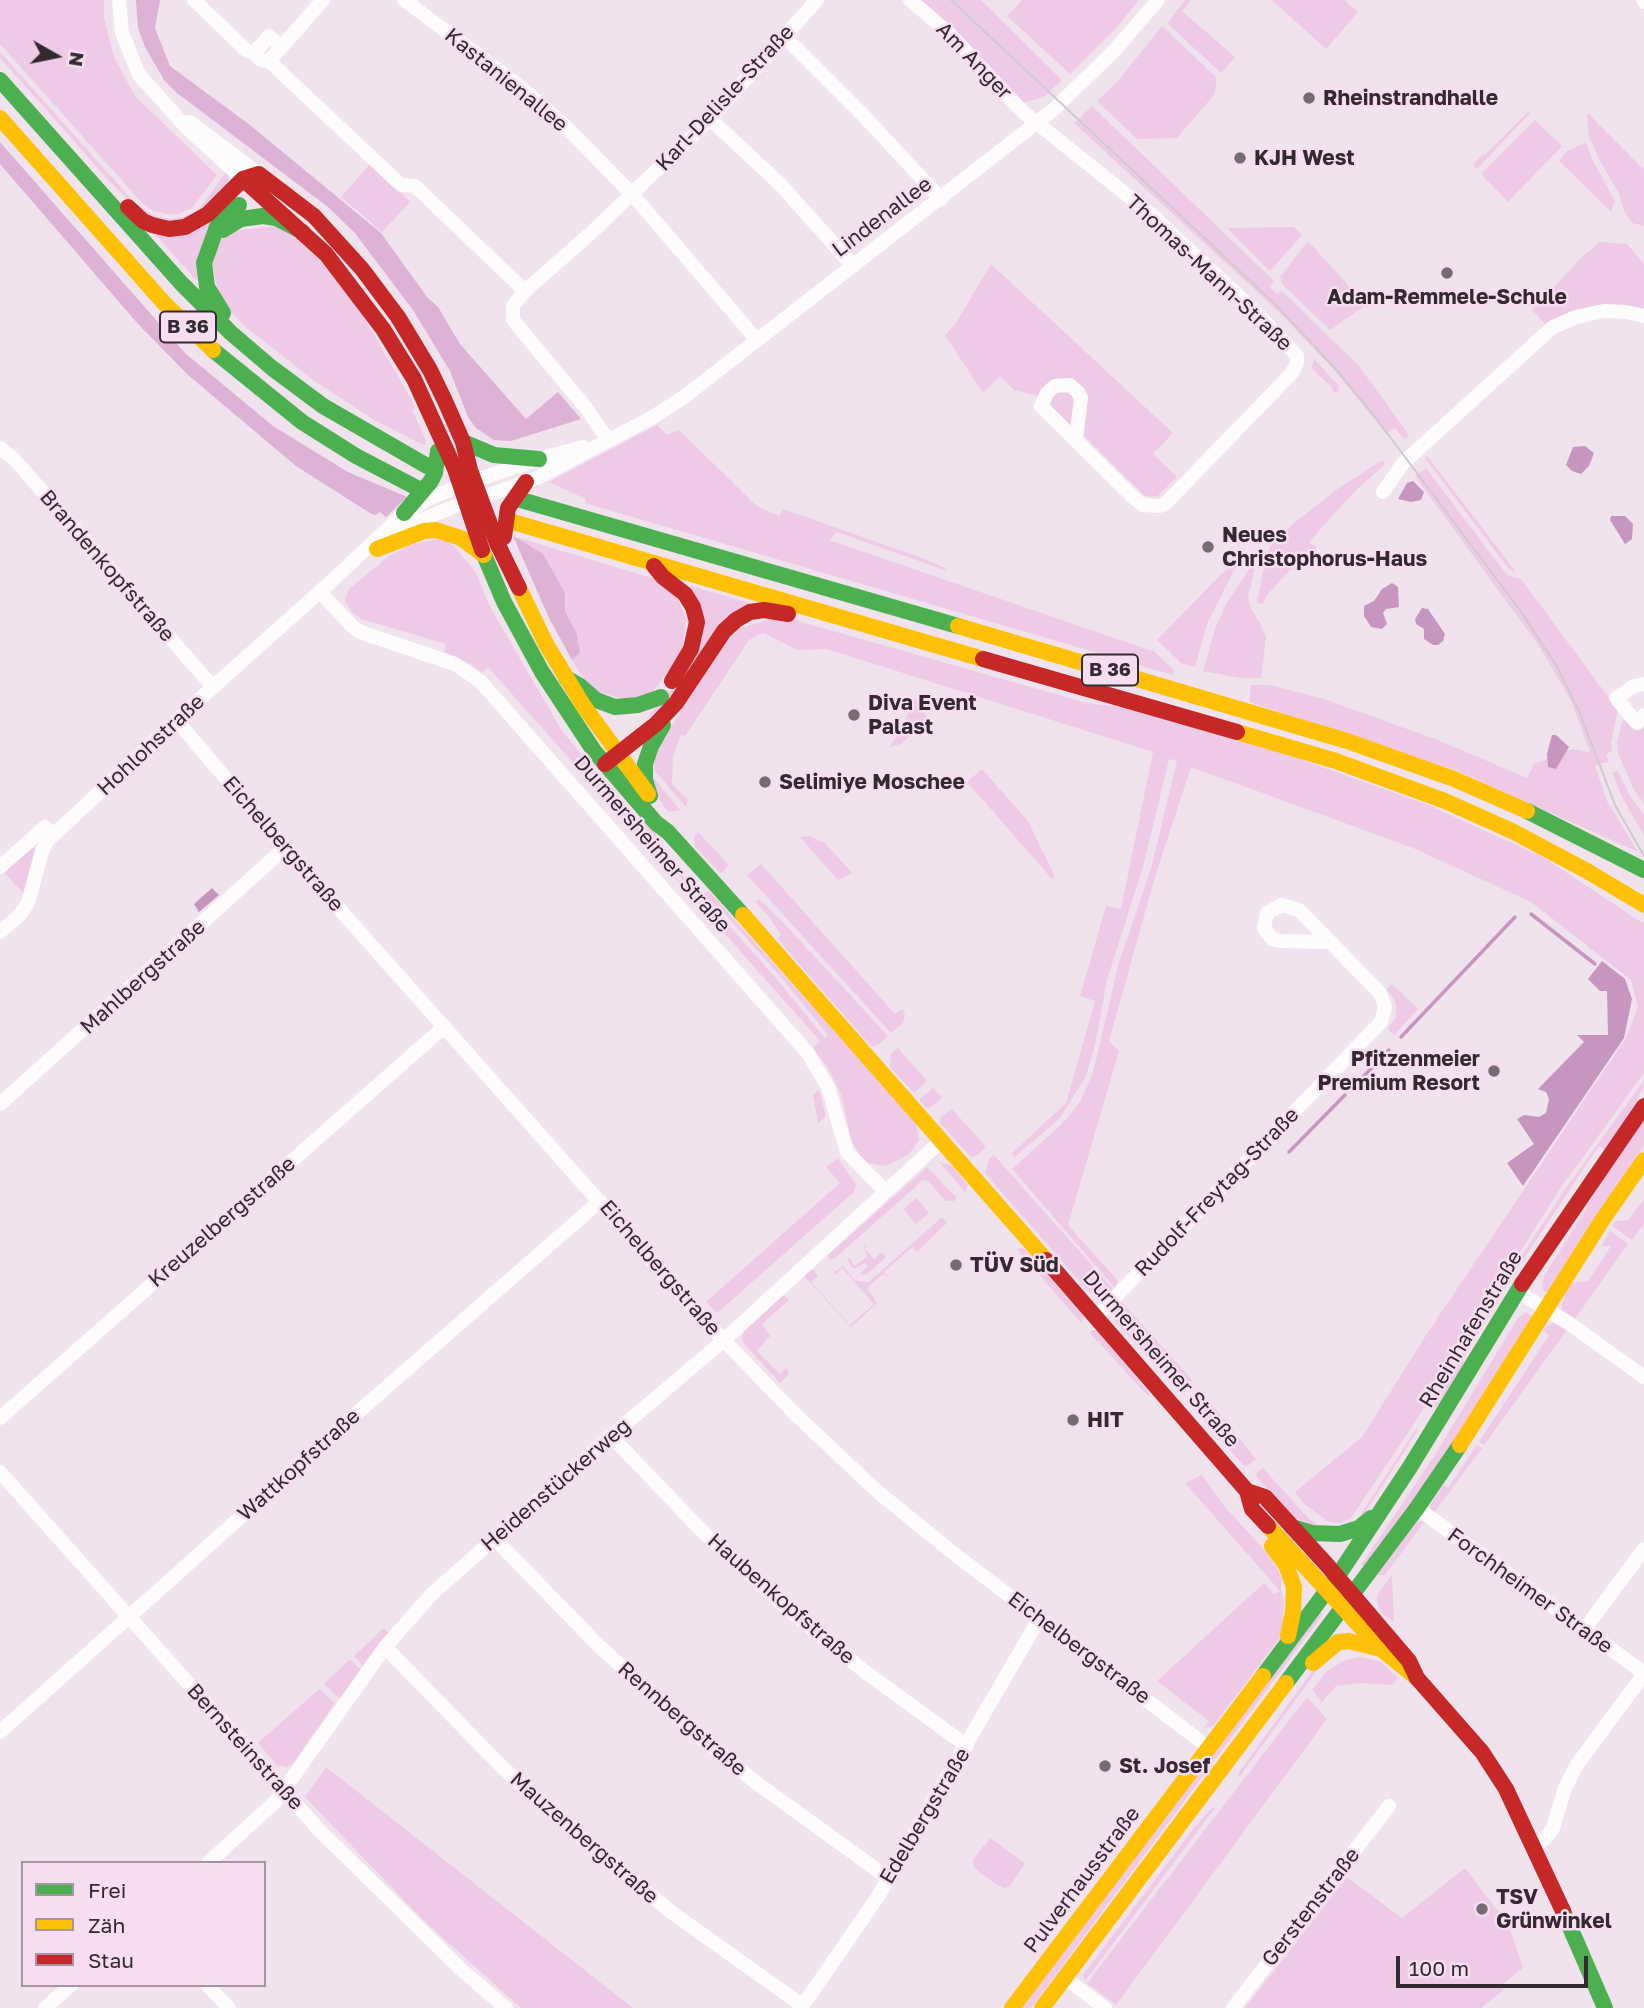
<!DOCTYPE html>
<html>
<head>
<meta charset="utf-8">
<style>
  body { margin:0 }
  #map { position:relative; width:1644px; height:2008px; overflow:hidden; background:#f0e3ed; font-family:"Golos Text",sans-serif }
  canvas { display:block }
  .legend { position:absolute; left:21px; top:1861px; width:245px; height:126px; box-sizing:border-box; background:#f6ddf0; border:2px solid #a895a4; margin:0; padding:9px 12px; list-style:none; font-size:21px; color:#332a31 }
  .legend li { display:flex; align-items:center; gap:14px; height:35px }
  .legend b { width:35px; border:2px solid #a895a4 }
  .north { position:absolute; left:21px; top:21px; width:70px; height:70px; -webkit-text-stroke:5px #f6ddf0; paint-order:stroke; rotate:99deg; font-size:19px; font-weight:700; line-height:28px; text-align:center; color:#332a31 }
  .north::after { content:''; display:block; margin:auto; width:24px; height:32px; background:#332a31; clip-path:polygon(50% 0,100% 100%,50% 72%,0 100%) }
  .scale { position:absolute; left:1396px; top:1956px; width:192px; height:32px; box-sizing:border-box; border:4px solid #332a31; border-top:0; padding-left:9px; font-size:21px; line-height:24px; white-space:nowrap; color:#332a31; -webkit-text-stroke:5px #f6ddf0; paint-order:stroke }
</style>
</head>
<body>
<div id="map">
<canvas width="1644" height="2008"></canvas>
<ul class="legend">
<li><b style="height:9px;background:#4caf50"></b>Frei</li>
<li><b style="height:9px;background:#ffc107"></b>Zäh</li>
<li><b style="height:9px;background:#c62828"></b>Stau</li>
</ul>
<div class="north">N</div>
<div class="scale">100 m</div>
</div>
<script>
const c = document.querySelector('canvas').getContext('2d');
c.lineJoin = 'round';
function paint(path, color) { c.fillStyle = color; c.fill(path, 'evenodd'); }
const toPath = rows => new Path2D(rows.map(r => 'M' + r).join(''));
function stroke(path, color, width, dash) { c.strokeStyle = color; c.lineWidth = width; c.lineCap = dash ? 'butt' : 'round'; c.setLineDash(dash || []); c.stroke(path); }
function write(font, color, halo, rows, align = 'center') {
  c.font = font + ' "Golos Text",sans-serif'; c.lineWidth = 5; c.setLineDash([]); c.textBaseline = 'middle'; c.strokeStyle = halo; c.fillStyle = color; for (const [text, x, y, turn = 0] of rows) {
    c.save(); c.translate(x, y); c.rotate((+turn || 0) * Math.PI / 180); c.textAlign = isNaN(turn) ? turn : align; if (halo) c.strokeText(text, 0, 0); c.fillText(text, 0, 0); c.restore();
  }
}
const green = toPath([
  [0,0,104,0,104,17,114,57,135,96,217,175,192,208,179,214,166,214,152,210,142,203,0,44],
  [921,0,981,0,1062,80,1046,95,1035,100,1023,102],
  [1022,0,1139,0,1115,29,1070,74,1007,16],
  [1185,0,1191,0,1182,11,1235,57,1221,73,1167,23],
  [1272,0,1344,0,1358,12,1326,49],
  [1162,26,1216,77,1216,86,1214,95,1177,138,1137,139,1097,101,1118,81],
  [0,52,100,164,133,201,146,211,155,216,173,219,192,214,199,209,226,172,229,179,226,189,202,212,188,220,165,223,145,216,108,180,60,125,0,58],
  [1092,106,1274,281,1270,287,1277,294,1282,291,1359,366,1409,435,1405,440,1395,428,1386,434,1335,371,1279,312,1074,123],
  [1528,112,1530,113,1477,169,1473,165,1483,154,1485,155],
  [1588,113,1644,170,1644,226,1632,223,1624,211,1619,194,1599,159,1589,137,1587,116],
  [1535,120,1562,146,1508,202,1481,174],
  [1586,142,1592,159,1615,201,1611,212,1559,161,1567,151],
  [371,163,410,202,382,232,341,197],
  [212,218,196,280,155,234],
  [282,225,317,255,358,307,411,399,415,408,412,410,425,438,426,444,423,445,376,421,316,382,246,327,220,300,211,260,226,232],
  [1294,227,1302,235,1270,271,1227,228],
  [1308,241,1366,305,1330,330,1283,285,1280,277],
  [1600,242,1627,244,1644,264,1644,311,1622,306,1599,305,1571,311,1547,326,1532,310,1584,255],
  [991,264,1173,433,1153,454,1177,477,1158,496,1150,497,1144,495,1083,435,1087,407,1083,390,1042,390,1038,396,1014,390,1000,376,983,393,945,335,956,323],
  [1314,359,1339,386,1338,393,1333,392,1332,387,1311,368],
  [1061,391,1070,393,1076,402,1073,428,1049,408,1054,395],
  [657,425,667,435,679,430,758,507,779,516,783,509,922,558,943,567,947,571,837,532,829,540,1155,652,1174,670,1173,675,585,503,586,499,549,482],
  [1427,456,1516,572,1509,569,1425,458],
  [1384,461,1384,465,1353,493,1309,542,1317,548,1297,571,1292,568,1267,595,1263,604,1257,603,1266,557,1272,544,1284,531,1336,490,1379,462],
  [1426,468,1507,575,1521,579,1618,710,1611,742,1612,751,1606,754,1609,762,1595,765,1607,801,1638,852,1457,771,1249,702,1251,685,1270,685,1324,699,1438,740,1527,778,1534,764,1572,749,1590,752,1571,701,1541,649,1415,476],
  [513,536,655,579,675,592,689,627,680,655,652,693,631,701,591,690,572,660,580,653,577,634,565,611,565,593],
  [438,539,447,541,455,547,475,571,490,607,562,731,622,802,656,855,686,888,724,920,776,978,825,1038,828,1035,779,975,726,915,702,895,709,891,717,900,916,1122,919,1140,909,1154,886,1166,867,1163,860,1156,851,1139,841,1094,828,1068,813,1048,820,1041,488,667,482,673,471,664,444,653,446,644,361,619,351,611,345,601,348,590,389,556,410,545],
  [1244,551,1207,624,1195,667,1181,663,1157,640],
  [1253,563,1256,564,1248,597,1251,609,1260,623,1266,637,1261,678,1240,678,1203,671,1215,629,1226,604],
  [690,586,750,603,668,703,645,720,678,682],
  [780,616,1087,703,1127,708,1291,756,1426,804,1543,857,1644,924,1644,1073,1562,1186,1502,1280,1419,1416,1351,1518,1341,1523,1329,1522,1304,1504,1295,1492,1362,1437,1428,1332,1626,1038,1638,1007,1631,980,1531,902,1413,848,1191,767,1155,877,1109,1041,1119,1051,1068,1225,1118,1281,1115,1288,1012,1169,1063,1123,1080,1102,1093,1073,1119,962,1151,869,1177,761,1169,759,1143,867,1107,980,1095,1045,1086,1076,1060,1118,1015,1157,1012,1153,1066,1103,1095,1001,1080,996,1106,906,1121,909,1153,752,827,649,797,650,763,633,749,640,685,736,681,734,673,756,672,784,688,800,686,807,655,771,653,756,732,631],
  [926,697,923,711,927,718,926,727,922,731,919,728,901,744,889,747,901,731,907,716,909,709,906,702],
  [1623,719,1637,731,1644,727,1644,804,1633,788,1618,753,1617,743],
  [982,769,1028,821,1054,874,1053,880,967,782],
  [1618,771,1630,796,1644,815,1644,836,1621,795,1612,772],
  [652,776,680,810,669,812,664,807,657,795],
  [630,801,654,830,658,838,656,841,662,851,688,881,700,891,699,894,687,885,659,852],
  [698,832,729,865,724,871,720,873,695,847,694,838],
  [809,836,825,843,852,873,838,880,800,837],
  [34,847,35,849,23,893,4,872],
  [761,864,895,1014,903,1009,905,1015,903,1023,891,1033,747,875],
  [759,899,780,919,888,1036,878,1045,872,1047,786,949,778,938,781,935,769,917,756,902],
  [1392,984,1418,1009,1394,1035,1388,1029,1396,1016,1396,1008,1394,998,1386,990],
  [898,1048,927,1081,914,1093,890,1067,891,1054],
  [1644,1080,1644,1087,1623,1124,1605,1150,1599,1146,1590,1159,1517,1269,1462,1361,1466,1364,1449,1391,1431,1413,1438,1392,1503,1284,1566,1188],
  [933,1088,942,1098,931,1107,926,1108,919,1100],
  [819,1090,826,1116,818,1123,813,1095],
  [952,1109,986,1147,976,1156,971,1157,940,1123,941,1117],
  [1644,1119,1644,1145,1548,1292,1545,1292,1542,1286,1544,1276,1585,1211,1607,1170],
  [994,1155,1113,1289,1109,1294,1100,1296,1089,1292,985,1173,989,1159],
  [838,1158,856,1185,854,1192,717,1313,706,1302,840,1183,826,1167],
  [939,1162,951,1165,968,1185,965,1192],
  [927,1167,957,1198,954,1201,946,1201,928,1181,923,1180,834,1259,829,1259,828,1255],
  [916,1198,929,1213,916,1224,903,1209],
  [1644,1199,1644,1224,1632,1240,1612,1226,1616,1221,1628,1220],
  [942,1217,947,1223,917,1252,912,1247,884,1272,890,1279,883,1274,867,1288,877,1303,851,1327,804,1276,811,1270,814,1270,818,1276,811,1282,850,1325,874,1304,842,1268,835,1275,834,1272,843,1266,855,1281,869,1282],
  [1610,1231,1628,1244,1575,1319,1561,1309,1565,1294,1572,1283,1588,1281,1611,1246,1601,1246],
  [868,1243,864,1248,874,1259,882,1252,886,1257,867,1274,861,1275,860,1274,868,1266,865,1263,854,1269,847,1260,850,1258,854,1266,867,1257,863,1246],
  [1020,1248,1025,1249,1084,1316,1081,1323,1017,1249],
  [783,1295,789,1300,762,1324,770,1336,757,1351,780,1374,786,1368,788,1370,788,1375,780,1383,744,1344,742,1339,744,1330],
  [1121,1301,1192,1380,1183,1389,1176,1388,1116,1323,1114,1313],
  [1526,1312,1532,1316,1469,1419,1366,1569,1361,1565,1433,1458,1518,1318],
  [1554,1322,1567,1330,1484,1445,1479,1442,1549,1335,1543,1330],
  [1094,1330,1097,1330,1136,1376,1149,1394,1148,1396,1089,1332],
  [1203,1394,1256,1459,1249,1465,1244,1466,1192,1407,1193,1402],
  [1416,1429,1418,1430,1363,1516,1361,1514],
  [1477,1445,1482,1448,1433,1514,1431,1514,1430,1505,1443,1485,1448,1488],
  [1263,1468,1308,1518,1324,1529,1292,1517,1256,1476,1258,1471],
  [1202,1475,1224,1506,1268,1554,1277,1568,1282,1579,1281,1591,1284,1600,1282,1635,1213,1726,1204,1728,1209,1721,1157,1681,1264,1583,1274,1594,1280,1591,1185,1483],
  [1422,1521,1424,1522,1385,1575,1377,1575,1416,1523],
  [1392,1575,1394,1622,1384,1615,1379,1608,1377,1599,1378,1593],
  [1319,1611,1323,1614,1031,2008,1021,2008],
  [384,1628,389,1634,364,1667,354,1656],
  [1331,1651,1240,1776,1238,1774,1323,1656],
  [1359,1657,1380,1661,1398,1678,1392,1685,1360,1683,1336,1686,1322,1702,1312,1690,1327,1671,1345,1660],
  [350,1659,361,1670,341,1700,324,1684],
  [319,1689,335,1703,293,1763,287,1767,277,1765,258,1743],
  [1307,1697,1327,1719,1116,2005,1087,1983],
  [326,1767,633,2008,521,2008,422,1919,305,1797],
  [1213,1807,1215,1808,1085,1981,1083,1975,1196,1825],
  [990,1838,1025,1863,1010,1886,1005,1888,997,1885,974,1868,973,1859],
  [1465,1868,1509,1926,1523,1968,1501,1985,1504,1990,1481,2008,1245,2008,1347,1877,1402,1918]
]);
const forest = toPath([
  [136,0,160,0,155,28,170,66,250,125,381,233,427,297,438,307,460,344,526,419,558,392,581,419,511,441,494,440,476,428,468,417,450,371,413,310,354,232,328,207,177,93,164,80,145,47,138,28],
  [0,142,185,353,273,426,348,472,407,497,386,517,380,512,375,515,370,513,296,466,188,375,138,324,0,164],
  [513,536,543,554,565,593,565,611,577,634,580,653,572,660,549,618]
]);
const water = toPath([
  [1585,446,1594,453,1589,466,1581,474,1572,471,1566,465,1573,447],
  [1413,481,1424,492,1421,500,1411,502,1398,499,1407,483],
  [1611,516,1625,516,1633,524,1632,539,1625,544,1610,520],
  [1392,583,1398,587,1399,607,1386,609,1383,613,1387,624,1382,629,1371,627,1364,616,1364,606,1374,601,1382,589],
  [1422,608,1428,609,1445,634,1443,641,1438,645,1433,645,1424,639,1424,629,1416,624,1415,619],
  [1552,735,1556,735,1569,747,1556,769,1548,767,1547,754],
  [212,888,219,895,199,912,194,904],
  [1602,961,1625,979,1632,999,1624,1038,1523,1186,1507,1163,1534,1144,1517,1119,1524,1115,1539,1117,1546,1113,1549,1099,1546,1092,1538,1089,1584,1042,1577,1035,1608,1035,1607,991,1600,991,1588,979]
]);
const stream = toPath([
  [1531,914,1595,964],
  [1401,1037,1515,917],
  [1358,1082,1389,1050],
  [1289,1152,1345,1095]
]);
const street = toPath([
  [119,0,122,33,139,75,187,128,243,179],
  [194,0,247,51,254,53,261,60,269,61,401,185,415,186,525,291],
  [404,0,517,84,562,123,632,194,757,340],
  [910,0,949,33,1022,111,1152,215,1258,314,1297,356,1297,363,1292,373,1166,503,1160,506,1143,505,1134,498,1041,406,1047,393,1055,386,1070,385,1078,392,1081,398,1076,440],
  [1643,0,1644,2],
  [784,36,863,115,941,199],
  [254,53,269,36,281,47],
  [269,61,323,0],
  [710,119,780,184,853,266],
  [190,122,259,174],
  [608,440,586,408,513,320,513,306,525,291,592,232,710,119,817,0],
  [0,448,15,460,213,687],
  [474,481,539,459,583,447],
  [1383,492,1403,463,1553,327,1576,317,1604,311,1626,312,1644,316],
  [480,498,539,477,653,417,684,397,1053,110,1114,51,1158,0],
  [395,536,416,522,466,502],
  [320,592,352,626,360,632,455,664,480,681,807,1052,828,1087,847,1152,886,1192],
  [1644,684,1634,686,1616,698,1637,723,1644,715],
  [177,721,285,848,708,1324,796,1415,878,1492,957,1556,1208,1747],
  [0,867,45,827,53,836],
  [0,932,19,916,28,903,42,852,47,841,213,687,334,579,404,513,430,498,460,486],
  [0,1104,285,848],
  [1518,1292,1573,1326,1644,1377],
  [1097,1316,1381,1022,1385,1007,1380,993,1299,910,1282,905,1267,913,1264,928,1272,939,1280,941,1328,942],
  [0,1418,445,1026],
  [611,1436,699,1528,782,1604,864,1671,967,1746],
  [0,1472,319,1830,465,1973,506,2008],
  [1417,1508,1644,1673],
  [494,1538,598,1645,681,1721,754,1781,888,1878],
  [1584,1630,1644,1549],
  [385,1647,501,1766,581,1837,671,1912,803,2006],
  [0,1732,365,1406,600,1201],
  [1534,1846,1545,1839,1553,1828,1565,1788,1576,1766,1644,1674],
  [208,1863,276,1801,385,1647,433,1593,611,1436,723,1341,941,1141],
  [1065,1978,1105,2008],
  [207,1985,229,2008],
  [45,2008,71,1985],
  [801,2008,877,1898,1039,1619],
  [1233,2008,1389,1806]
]);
const fast = toPath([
  [0,80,181,283,231,333,272,368,323,406,427,466],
  [223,230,241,219,263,216,276,218,303,232],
  [223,313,207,287,204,263,217,227,239,205],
  [213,350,302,422,356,456,417,488],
  [463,442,494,455,539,459],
  [521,500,958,626],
  [404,513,431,481,435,473,438,451],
  [482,550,504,602,542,672,594,751,656,823,668,832,743,915],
  [566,678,580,686,596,700,615,707,638,705,661,697],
  [650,796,645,780,645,764,651,746,663,725],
  [1527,811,1644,870],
  [1292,1527,1312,1533,1340,1534,1359,1528,1371,1518],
  [1263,1676,1337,1577,1410,1467,1522,1284],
  [1286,1683,1417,1508,1460,1445],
  [1563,1911,1605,2008]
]);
const slow = toPath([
  [0,118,164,303,213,350],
  [513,522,983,659],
  [377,549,424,531,436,530,461,538,484,555],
  [519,588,546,644,583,705,648,794],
  [958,626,1347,741,1454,779,1527,811],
  [1237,732,1336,761,1445,801,1512,831,1587,871,1644,905],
  [743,915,1046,1260],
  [1460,1445,1601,1222,1644,1160],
  [1268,1526,1381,1649,1417,1678],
  [1272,1546,1286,1565,1294,1587,1293,1612,1288,1636],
  [1313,1663,1338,1642,1349,1641,1381,1649],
  [1012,2008,1263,1676],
  [1042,2008,1286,1683]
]);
const jam = toPath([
  [259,174,314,216,362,269,398,317,430,370,445,401,463,442,470,470,497,543,519,588],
  [243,179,326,254,383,329,414,379,455,469,482,550],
  [128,207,143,221,152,225,169,229,185,227,208,214,243,179,259,174],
  [504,537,508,508,526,482],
  [654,566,663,577,685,594,693,607,697,622,691,649,672,681],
  [983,659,1237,732],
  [605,764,656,724,676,703,724,631,736,620,750,612,764,610,788,614],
  [1046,1260,1247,1491,1252,1509,1268,1526],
  [1522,1284,1644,1106],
  [1247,1491,1265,1497,1327,1565,1409,1661,1417,1678,1482,1752,1506,1789,1563,1911]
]);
const tram = toPath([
  [951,0,1276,305,1333,366,1369,409,1519,609,1556,665,1579,711,1615,805,1644,856]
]);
const markers = [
  [1309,98,7,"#756b73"],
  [1240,158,7,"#756b73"],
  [1447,273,7,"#756b73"],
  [1208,547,7,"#756b73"],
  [854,715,7,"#756b73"],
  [765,782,7,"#756b73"],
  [1494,1071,7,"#756b73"],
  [956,1265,7,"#756b73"],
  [1073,1420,7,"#756b73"],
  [1105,1766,7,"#756b73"],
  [1482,1909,7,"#756b73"]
];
const shields = [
  [188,327,56],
  [1110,670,56]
];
const shieldNames = [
  ["B 36",188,327],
  ["B 36",1110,670]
];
const streetNames = [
  ["Am Anger",974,61,46],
  ["Kastanienallee",506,80,39],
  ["Karl-Delisle-Straße",725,98,-47],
  ["Lindenallee",882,217,-37],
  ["Thomas-Mann-Straße",1209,273,43],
  ["Brandenkopfstraße",107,566,49],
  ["Hohlohstraße",151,745,-43],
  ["Eichelbergstraße",283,844,49],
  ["Durmersheimer Straße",652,844,49],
  ["Mahlbergstraße",143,977,-42],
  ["Rudolf-Freytag-Straße",1217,1192,-46],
  ["Kreuzelbergstraße",222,1222,-41],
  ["Eichelbergstraße",660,1268,49],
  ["Rheinhafenstraße",1471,1329,-59],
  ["Durmersheimer Straße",1161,1359,49],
  ["Wattkopfstraße",299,1465,-42],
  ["Heidenstückerweg",556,1485,-41],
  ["Forchheimer Straße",1530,1591,36],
  ["Haubenkopfstraße",781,1599,41],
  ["Eichelbergstraße",1079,1648,37],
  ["Rennbergstraße",682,1719,41],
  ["Bernsteinstraße",245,1747,48],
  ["Edelbergstraße",925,1816,-59],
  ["Mauzenbergstraße",584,1838,41],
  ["Pulverhausstraße",1082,1880,-53],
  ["Gerstenstraße",1311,1907,-52]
];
const poiNames = [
  ["Rheinstrandhalle",1323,98],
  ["KJH West",1254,158],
  ["Adam-Remmele-Schule",1447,297,"center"],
  ["Neues",1222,535],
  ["Christophorus-Haus",1222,559],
  ["Diva Event",868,703],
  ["Palast",868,727],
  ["Selimiye Moschee",779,782],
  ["Pfitzenmeier",1480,1059,"right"],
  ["Premium Resort",1480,1083,"right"],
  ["TÜV Süd",970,1265],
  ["HIT",1087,1420],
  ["St. Josef",1119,1766],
  ["TSV",1496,1897],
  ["Grünwinkel",1496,1921]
];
paint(green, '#efcae7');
paint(forest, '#ddb2d4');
paint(water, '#c796be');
stroke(stream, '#c796be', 3.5);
stroke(street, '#fdfbfc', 14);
stroke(fast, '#4caf50', 16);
stroke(slow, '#ffc107', 16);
stroke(jam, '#c62828', 16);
stroke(tram, '#cecacd', 2);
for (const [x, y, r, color] of markers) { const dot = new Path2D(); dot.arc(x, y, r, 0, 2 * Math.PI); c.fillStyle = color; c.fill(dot); stroke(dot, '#f6ddf0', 2.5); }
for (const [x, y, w] of shields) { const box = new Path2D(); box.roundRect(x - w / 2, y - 15.5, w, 31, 5); c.fillStyle = '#f6ddf0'; c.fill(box); stroke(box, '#332a31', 2); }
write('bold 19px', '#332a31', null, shieldNames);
write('21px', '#332a31', '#f6ddf0', streetNames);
write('bold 21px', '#332a31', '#f6ddf0', poiNames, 'left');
</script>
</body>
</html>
